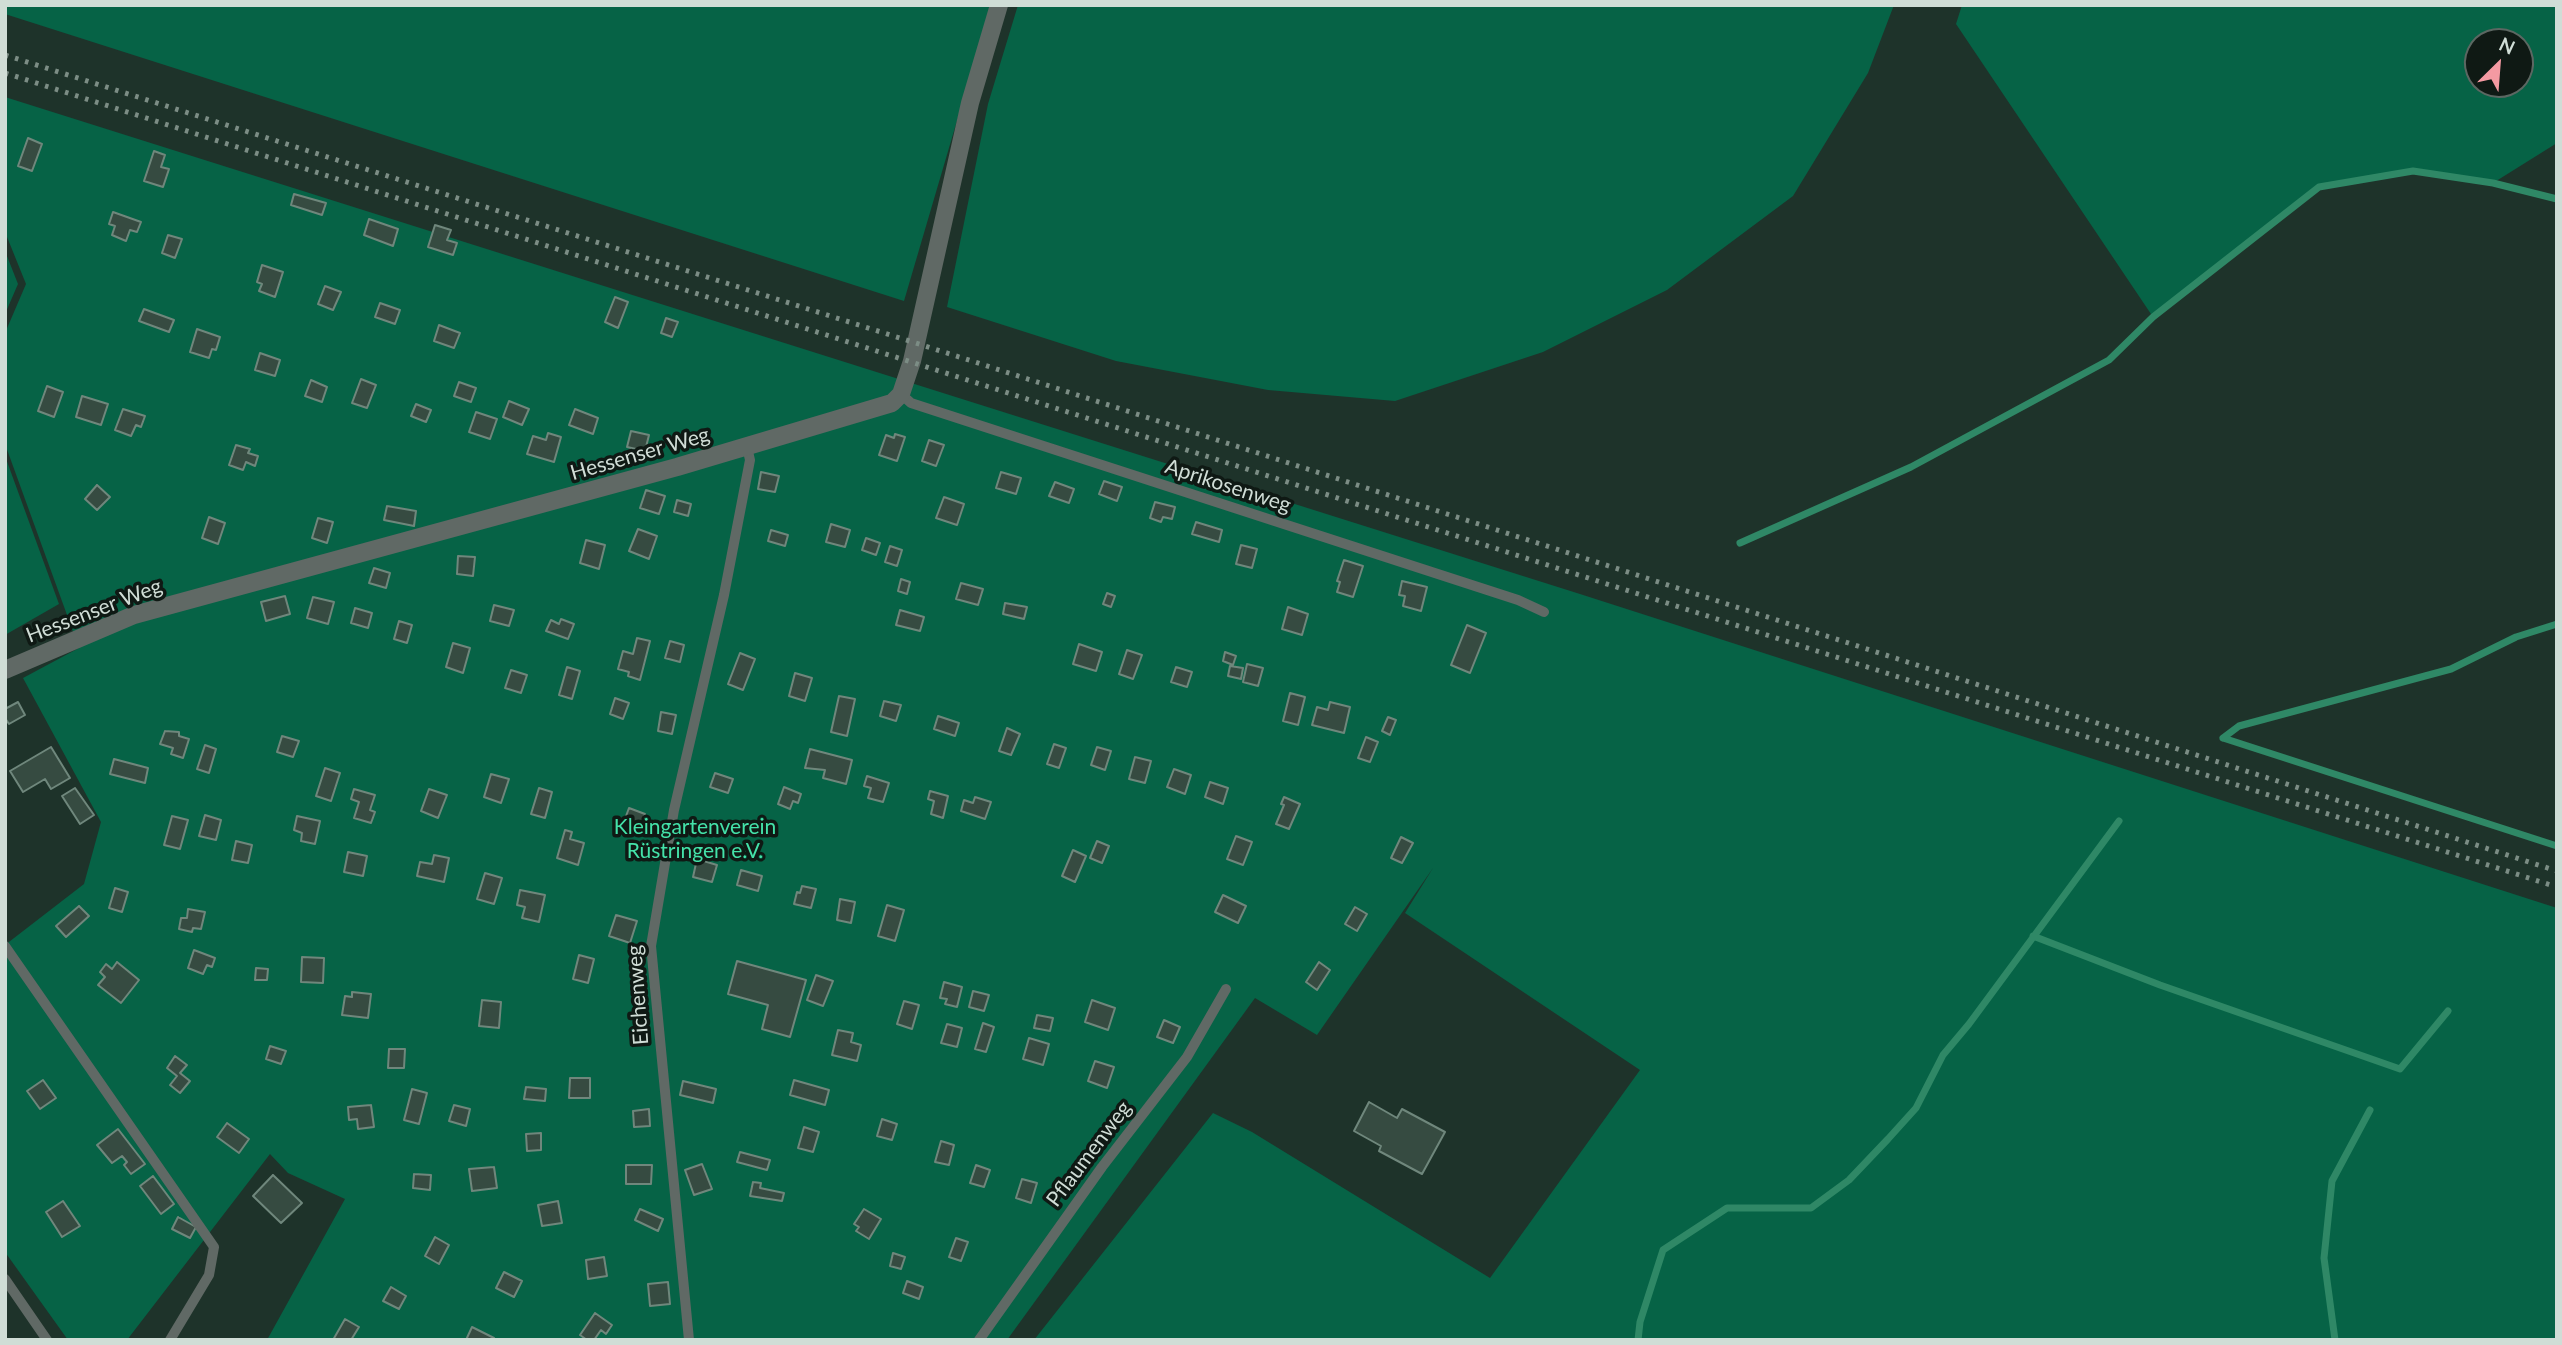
<!DOCTYPE html>
<html>
<head>
<meta charset="utf-8">
<style>
  body { margin:0 }
  #map { position:relative; width:2562px; height:1345px; overflow:hidden; background:#1e332a; font-family:Lato,sans-serif }
  canvas { display:block }
  .frame { position:absolute; inset:0; border:7px solid #d0ddd6; pointer-events:none }
  .north { position:absolute; left:2464px; top:28px; width:70px; height:70px; box-sizing:border-box; background:#0f1914; border:2px solid #5c6762; border-radius:50%; rotate:25deg; font-size:19px; font-weight:700; line-height:28px; text-align:center; color:#d0ddd6 }
  .north::after { content:''; display:block; margin:auto; width:24px; height:32px; background:#f49aa2; clip-path:polygon(50% 0,100% 100%,50% 72%,0 100%) }
</style>
</head>
<body>
<div id="map">
<canvas width="2562" height="1345"></canvas>
<div class="frame"></div>
<div class="north">N</div>
</div>
<script>
const c = document.querySelector('canvas').getContext('2d');
c.lineJoin = 'round';
function paint(path, color) { c.fillStyle = color; c.fill(path, 'evenodd'); }
const toPath = rows => new Path2D(rows.map(r => 'M' + r).join(''));
function stroke(path, color, width, dash) { c.strokeStyle = color; c.lineWidth = width; c.lineCap = dash ? 'butt' : 'round'; c.setLineDash(dash || []); c.stroke(path); }
function write(font, color, halo, rows, align = 'center') {
  c.font = font + ' Lato,sans-serif'; c.lineWidth = 7; c.setLineDash([]); c.textBaseline = 'middle'; c.strokeStyle = halo; c.fillStyle = color; for (const [text, x, y, turn = 0] of rows) {
    c.save(); c.translate(x, y); c.rotate((+turn || 0) * Math.PI / 180); c.textAlign = isNaN(turn) ? turn : align; if (halo) c.strokeText(text, 0, 0); c.fillText(text, 0, 0); c.restore();
  }
}
const green = toPath([
  [5,5,991,5,904,301,5,14],
  [1018,5,1894,5,1868,73,1793,196,1667,290,1543,352,1395,401,1268,390,1116,361,947,307,988,104],
  [1962,5,2557,5,2557,143,2493,183,2412,171,2320,187,2153,317,1956,24],
  [2520,42,2520,84,2478,84,2478,42],
  [5,97,1580,594,2557,908,2557,1340,1034,1340,1213,1113,1252,1132,1490,1278,1640,1070,1405,913,1433,868,1317,1035,1255,998,1007,1340,267,1340,345,1199,288,1173,270,1154,127,1340,68,1340,5,1252,5,945,84,884,101,822,23,678,79,648,5,444,5,333,26,284,5,232],
  [5,251,18,284,5,314],
  [5,456,59,604,5,635]
]);
const stream = toPath([
  [1740,543,1911,467,2109,360,2153,317,2319,187,2413,171,2493,183,2557,199],
  [2223,738,2239,726,2451,669,2516,637,2557,624],
  [2223,738,2557,846],
  [2033,936,2160,985,2400,1069,2448,1011],
  [1638,1340,1640,1322,1663,1250,1727,1208,1811,1208,1849,1180,1888,1139,1916,1108,1943,1055,1969,1024,2119,821],
  [2335,1340,2324,1258,2332,1181,2370,1110]
]);
const building = toPath([
  [28,138,42,144,32,171,18,166,28,138],
  [154,151,165,155,161,167,169,169,163,187,144,181,154,151],
  [294,194,326,203,322,215,291,205,294,194],
  [113,212,141,222,137,232,130,230,126,241,112,235,115,226,109,224,113,212],
  [369,219,398,229,393,246,364,235,369,219],
  [435,225,451,230,447,240,457,243,453,255,428,247,435,225],
  [168,235,182,239,175,258,162,253,168,235],
  [262,265,283,272,275,297,259,291,262,284,257,282,262,265],
  [325,286,341,292,333,310,318,304,325,286],
  [615,297,628,302,618,328,605,322,615,297],
  [380,303,400,310,395,324,375,317,380,303],
  [144,309,174,320,169,332,139,321,144,309],
  [666,318,678,322,672,337,661,333,666,318],
  [439,325,460,333,454,348,434,341,439,325],
  [197,329,220,337,216,350,212,349,209,358,190,352,197,329],
  [260,353,280,360,275,376,255,370,260,353],
  [361,379,376,385,367,408,352,403,361,379],
  [311,380,327,387,322,402,305,396,311,380],
  [459,382,476,388,471,402,454,396,459,382],
  [47,386,63,392,54,417,38,411,47,386],
  [82,396,108,404,101,425,76,417,82,396],
  [509,401,529,409,522,425,503,417,509,401],
  [416,404,431,410,426,422,411,416,416,404],
  [123,409,145,416,141,427,136,425,131,436,115,430,123,409],
  [575,409,598,418,593,434,569,425,575,409],
  [476,412,497,419,490,439,469,432,476,412],
  [631,431,649,435,645,451,627,447,631,431],
  [548,433,561,437,554,462,527,454,533,436,546,440,548,433],
  [895,434,905,437,897,461,879,455,886,435,894,438,895,434],
  [929,440,944,445,936,466,922,461,929,440],
  [236,445,250,449,248,453,258,456,255,466,246,462,243,470,229,465,236,445],
  [761,472,779,476,775,492,758,489,761,472],
  [1001,472,1021,478,1016,494,996,488,1001,472],
  [1104,481,1122,487,1117,501,1099,494,1104,481],
  [1055,482,1074,489,1069,503,1049,496,1055,482],
  [97,485,110,497,97,510,85,499,97,485],
  [646,490,665,496,659,514,640,508,646,490],
  [944,497,964,504,957,525,936,518,944,497],
  [677,500,691,504,688,516,674,512,677,500],
  [1155,502,1175,507,1172,519,1163,517,1161,522,1150,518,1155,502],
  [387,506,416,511,414,526,384,520,387,506],
  [209,517,225,523,218,544,202,538,209,517],
  [318,518,333,522,327,543,312,538,318,518],
  [1196,522,1222,530,1219,542,1192,534,1196,522],
  [831,524,850,530,845,547,826,542,831,524],
  [638,529,657,536,649,559,629,551,638,529],
  [771,530,788,535,785,546,768,541,771,530],
  [866,538,880,543,876,555,862,550,866,538],
  [586,540,605,545,599,569,580,563,586,540],
  [1241,545,1257,549,1252,568,1236,564,1241,545],
  [890,546,902,550,897,566,885,562,890,546],
  [458,556,475,557,473,576,457,574,458,556],
  [1344,560,1363,566,1353,597,1337,592,1340,582,1337,581,1344,560],
  [374,568,390,573,386,588,369,583,374,568],
  [901,579,910,582,907,594,898,591,901,579],
  [1402,581,1427,587,1421,611,1403,606,1405,596,1399,595,1402,581],
  [961,583,983,589,978,605,956,599,961,583],
  [1107,593,1115,596,1111,607,1103,604,1107,593],
  [285,596,290,614,266,621,261,602,285,596],
  [313,597,334,602,328,624,307,618,313,597],
  [1005,603,1027,607,1024,619,1003,614,1005,603],
  [494,605,514,610,509,626,490,621,494,605],
  [1288,607,1308,614,1302,635,1282,629,1288,607],
  [355,608,372,613,368,628,351,623,355,608],
  [900,610,924,617,920,631,896,625,900,610],
  [561,619,574,624,568,639,546,631,551,620,559,624,561,619],
  [399,621,412,625,407,643,394,639,399,621],
  [1467,625,1486,633,1470,673,1451,665,1467,625],
  [637,638,650,641,640,680,628,676,629,672,618,669,623,651,633,654,637,638],
  [670,641,684,645,680,662,665,658,670,641],
  [453,643,470,648,463,673,446,667,453,643],
  [1079,644,1102,652,1096,671,1073,664,1079,644],
  [1127,650,1142,655,1133,679,1119,674,1127,650],
  [1225,652,1236,656,1233,665,1223,661,1225,652],
  [740,653,755,659,743,690,728,684,740,653],
  [1247,664,1263,668,1258,686,1243,682,1247,664],
  [1230,666,1243,668,1241,679,1228,676,1230,666],
  [567,667,580,671,572,699,559,695,567,667],
  [1176,667,1192,672,1187,687,1171,682,1176,667],
  [511,670,527,675,521,693,505,688,511,670],
  [795,673,812,678,805,701,789,696,795,673],
  [1290,693,1305,697,1298,725,1283,721,1290,693],
  [839,696,855,699,847,736,831,732,839,696],
  [615,698,629,703,623,719,610,714,615,698],
  [884,701,901,705,896,721,880,716,884,701],
  [18,702,25,715,9,724,5,718,5,709,18,702],
  [1330,702,1350,707,1344,733,1312,725,1317,707,1328,710,1330,702],
  [661,712,676,715,672,734,658,731,661,712],
  [938,716,959,723,955,736,934,729,938,716],
  [1388,717,1396,720,1390,735,1382,731,1388,717],
  [1007,728,1020,734,1011,755,999,751,1007,728],
  [165,731,179,732,179,736,189,739,183,758,171,754,173,748,160,744,165,731],
  [282,736,299,741,293,757,277,752,282,736],
  [1366,737,1378,742,1370,762,1358,758,1366,737],
  [1054,744,1066,748,1059,768,1047,764,1054,744],
  [205,745,216,749,209,773,197,769,205,745],
  [51,747,70,778,51,789,45,779,23,792,10,771,51,747],
  [1097,747,1111,751,1105,770,1091,765,1097,747],
  [810,749,852,760,846,784,823,778,825,770,805,768,810,749],
  [1135,757,1151,761,1145,783,1129,779,1135,757],
  [114,759,148,768,145,783,110,774,114,759],
  [325,768,340,773,331,801,316,796,325,768],
  [1174,769,1191,775,1185,794,1167,787,1174,769],
  [715,773,733,779,728,793,710,787,715,773],
  [491,774,509,779,501,803,484,797,491,774],
  [867,776,889,783,883,802,868,798,871,788,864,786,867,776],
  [1210,782,1228,788,1223,804,1205,797,1210,782],
  [784,787,801,794,798,803,793,801,790,809,778,804,784,787],
  [75,788,94,815,80,824,62,796,75,788],
  [539,788,552,792,545,818,531,814,539,788],
  [354,789,375,795,370,810,375,812,371,823,354,818,359,802,351,799,354,789],
  [429,789,447,795,438,818,421,811,429,789],
  [930,791,948,796,943,818,931,814,934,801,928,799,930,791],
  [975,797,991,802,985,819,961,811,964,800,973,803,975,797],
  [1284,797,1300,804,1289,829,1276,824,1284,805,1281,804,1284,797],
  [629,808,645,814,638,833,622,827,629,808],
  [205,815,221,820,216,840,199,836,205,815],
  [172,816,188,820,180,849,164,845,172,816],
  [297,816,320,821,315,844,301,841,302,833,294,830,297,816],
  [565,830,572,832,570,839,584,843,578,865,557,858,565,830],
  [1236,836,1252,842,1243,865,1227,859,1236,836],
  [1401,837,1413,843,1402,863,1391,858,1401,837],
  [236,841,252,845,248,863,232,860,236,841],
  [1097,841,1109,846,1102,863,1090,858,1097,841],
  [1073,850,1086,856,1075,882,1062,876,1073,850],
  [348,852,367,856,363,876,344,872,348,852],
  [434,855,449,858,444,882,417,876,420,862,432,864,434,855],
  [697,859,717,865,712,882,693,877,697,859],
  [741,870,762,876,758,891,737,885,741,870],
  [485,873,502,878,494,904,477,899,485,873],
  [802,886,816,889,811,908,794,904,797,892,800,893,802,886],
  [115,888,128,892,122,912,109,908,115,888],
  [520,890,545,895,539,922,522,918,525,907,517,905,520,890],
  [1223,895,1246,906,1238,923,1215,912,1223,895],
  [840,899,855,902,851,923,837,920,840,899],
  [887,905,904,910,895,941,878,936,887,905],
  [79,906,89,916,66,937,56,926,79,906],
  [1355,907,1367,914,1357,931,1345,924,1355,907],
  [188,909,205,912,201,929,193,928,192,932,179,929,181,918,187,918,188,909],
  [616,915,637,921,630,943,609,936,616,915],
  [194,950,215,958,212,967,207,965,203,974,188,968,194,950],
  [579,955,594,959,588,983,573,979,579,955],
  [302,957,324,958,323,983,301,982,302,957],
  [737,961,806,980,790,1037,762,1029,768,1005,728,994,737,961],
  [117,962,139,980,121,1003,98,985,105,977,100,972,106,964,112,969,117,962],
  [1319,962,1330,970,1317,990,1306,982,1319,962],
  [256,968,268,969,267,980,255,980,256,968],
  [816,975,833,981,823,1006,807,1000,816,975],
  [944,982,962,987,957,1007,945,1004,947,999,940,998,944,982],
  [973,991,989,995,984,1011,969,1007,973,991],
  [352,992,371,994,368,1018,342,1015,345,996,352,997,352,992],
  [482,1000,501,1002,499,1028,479,1026,482,1000],
  [1092,1000,1115,1008,1108,1030,1085,1022,1092,1000],
  [904,1001,919,1005,912,1029,897,1024,904,1001],
  [1037,1015,1053,1018,1050,1031,1034,1028,1037,1015],
  [1164,1020,1180,1027,1173,1043,1157,1037,1164,1020],
  [983,1023,994,1027,986,1052,975,1049,983,1023],
  [947,1024,962,1028,957,1047,941,1043,947,1024],
  [838,1030,853,1033,851,1042,861,1045,857,1061,832,1055,838,1030],
  [1029,1038,1049,1044,1043,1065,1023,1059,1029,1038],
  [270,1046,286,1051,281,1064,266,1059,270,1046],
  [389,1049,405,1049,404,1068,388,1068,389,1049],
  [175,1056,187,1065,180,1073,190,1081,180,1093,170,1085,177,1076,167,1068,175,1056],
  [1095,1061,1114,1067,1107,1088,1088,1081,1095,1061],
  [570,1078,590,1078,590,1098,569,1098,570,1078],
  [43,1080,56,1098,40,1109,27,1091,43,1080],
  [794,1080,829,1090,825,1105,790,1095,794,1080],
  [683,1081,716,1089,713,1103,680,1095,683,1081],
  [526,1087,546,1089,545,1101,524,1099,526,1087],
  [412,1089,427,1093,419,1124,404,1120,412,1089],
  [1369,1102,1397,1118,1402,1109,1445,1132,1422,1174,1379,1151,1381,1146,1354,1131,1369,1102],
  [371,1105,374,1127,358,1129,357,1119,349,1120,348,1107,371,1105],
  [454,1105,470,1109,466,1126,449,1121,454,1105],
  [649,1109,650,1126,634,1127,633,1111,649,1109],
  [882,1119,897,1124,892,1140,877,1136,882,1119],
  [227,1123,249,1139,239,1153,217,1137,227,1123],
  [804,1127,819,1132,813,1152,798,1148,804,1127],
  [118,1129,145,1164,131,1174,124,1165,127,1162,122,1156,112,1163,97,1145,118,1129],
  [541,1133,541,1150,527,1151,526,1134,541,1133],
  [941,1141,954,1145,949,1165,935,1162,941,1141],
  [740,1152,770,1160,767,1170,737,1162,740,1152],
  [702,1164,712,1189,694,1195,685,1170,702,1164],
  [626,1165,652,1165,651,1184,626,1184,626,1165],
  [976,1165,990,1170,984,1187,970,1183,976,1165],
  [494,1167,497,1188,472,1191,469,1169,494,1167],
  [414,1174,431,1175,430,1190,413,1188,414,1174],
  [273,1175,302,1203,281,1223,253,1196,273,1175],
  [153,1176,174,1204,161,1214,140,1186,153,1176],
  [1022,1179,1037,1183,1031,1203,1016,1198,1022,1179],
  [753,1182,761,1183,760,1188,784,1193,782,1201,750,1196,753,1182],
  [63,1201,80,1226,62,1237,46,1212,63,1201],
  [558,1201,562,1223,542,1226,538,1205,558,1201],
  [640,1209,663,1219,658,1231,635,1220,640,1209],
  [864,1209,881,1219,869,1239,856,1231,859,1227,854,1224,864,1209],
  [178,1217,196,1227,190,1238,172,1229,178,1217],
  [435,1237,449,1245,439,1264,425,1256,435,1237],
  [956,1238,968,1242,961,1261,949,1257,956,1238],
  [893,1253,905,1257,901,1269,890,1266,893,1253],
  [604,1257,607,1276,588,1279,586,1260,604,1257],
  [504,1272,522,1281,514,1297,496,1288,504,1272],
  [907,1281,923,1287,919,1299,903,1293,907,1281],
  [668,1282,670,1304,650,1306,648,1284,668,1282],
  [391,1287,406,1296,399,1309,383,1301,391,1287],
  [595,1313,612,1325,606,1334,601,1330,594,1340,587,1340,580,1335,595,1313],
  [345,1319,359,1327,351,1340,333,1340,345,1319],
  [472,1327,494,1338,493,1340,466,1340,472,1327]
]);
const service = toPath([
  [901,394,911,403,1518,600,1544,612],
  [5,946,214,1247,209,1275,170,1340],
  [5,1279,47,1340],
  [689,1340,651,946,674,810,724,595,750,460,747,447],
  [979,1340,1102,1167,1187,1057,1226,989]
]);
const minor = toPath([
  [5,670,134,615,677,467,892,403,901,394,912,361,970,103,999,5]
]);
const rail = toPath([
  [5,55,922,345,2557,871],
  [5,73,2557,887]
]);
const streetNames = [
  ["Hessenser Weg",640,454,-16],
  ["Aprikosenweg",1228,486,18],
  ["Hessenser Weg",94,611,-21],
  ["Eichenweg",638,995,-94],
  ["Pflaumenweg",1089,1154,-53]
];
const parkNames = [
  ["Kleingartenverein",695,827],
  ["Rüstringen e.V.",695,851]
];
paint(green, '#066346');
stroke(stream, '#2f8866', 7);
paint(building, '#364b41');
stroke(building, '#6f877c', 2);
stroke(service, '#606965', 10);
stroke(minor, '#606965', 18);
stroke(rail, '#7c8d85', 5, [3.5, 7]);
write('21px', '#d0ddd6', '#0f1914', streetNames);
write('21px', '#44e2a9', '#0f1914', parkNames);
</script>
</body>
</html>
